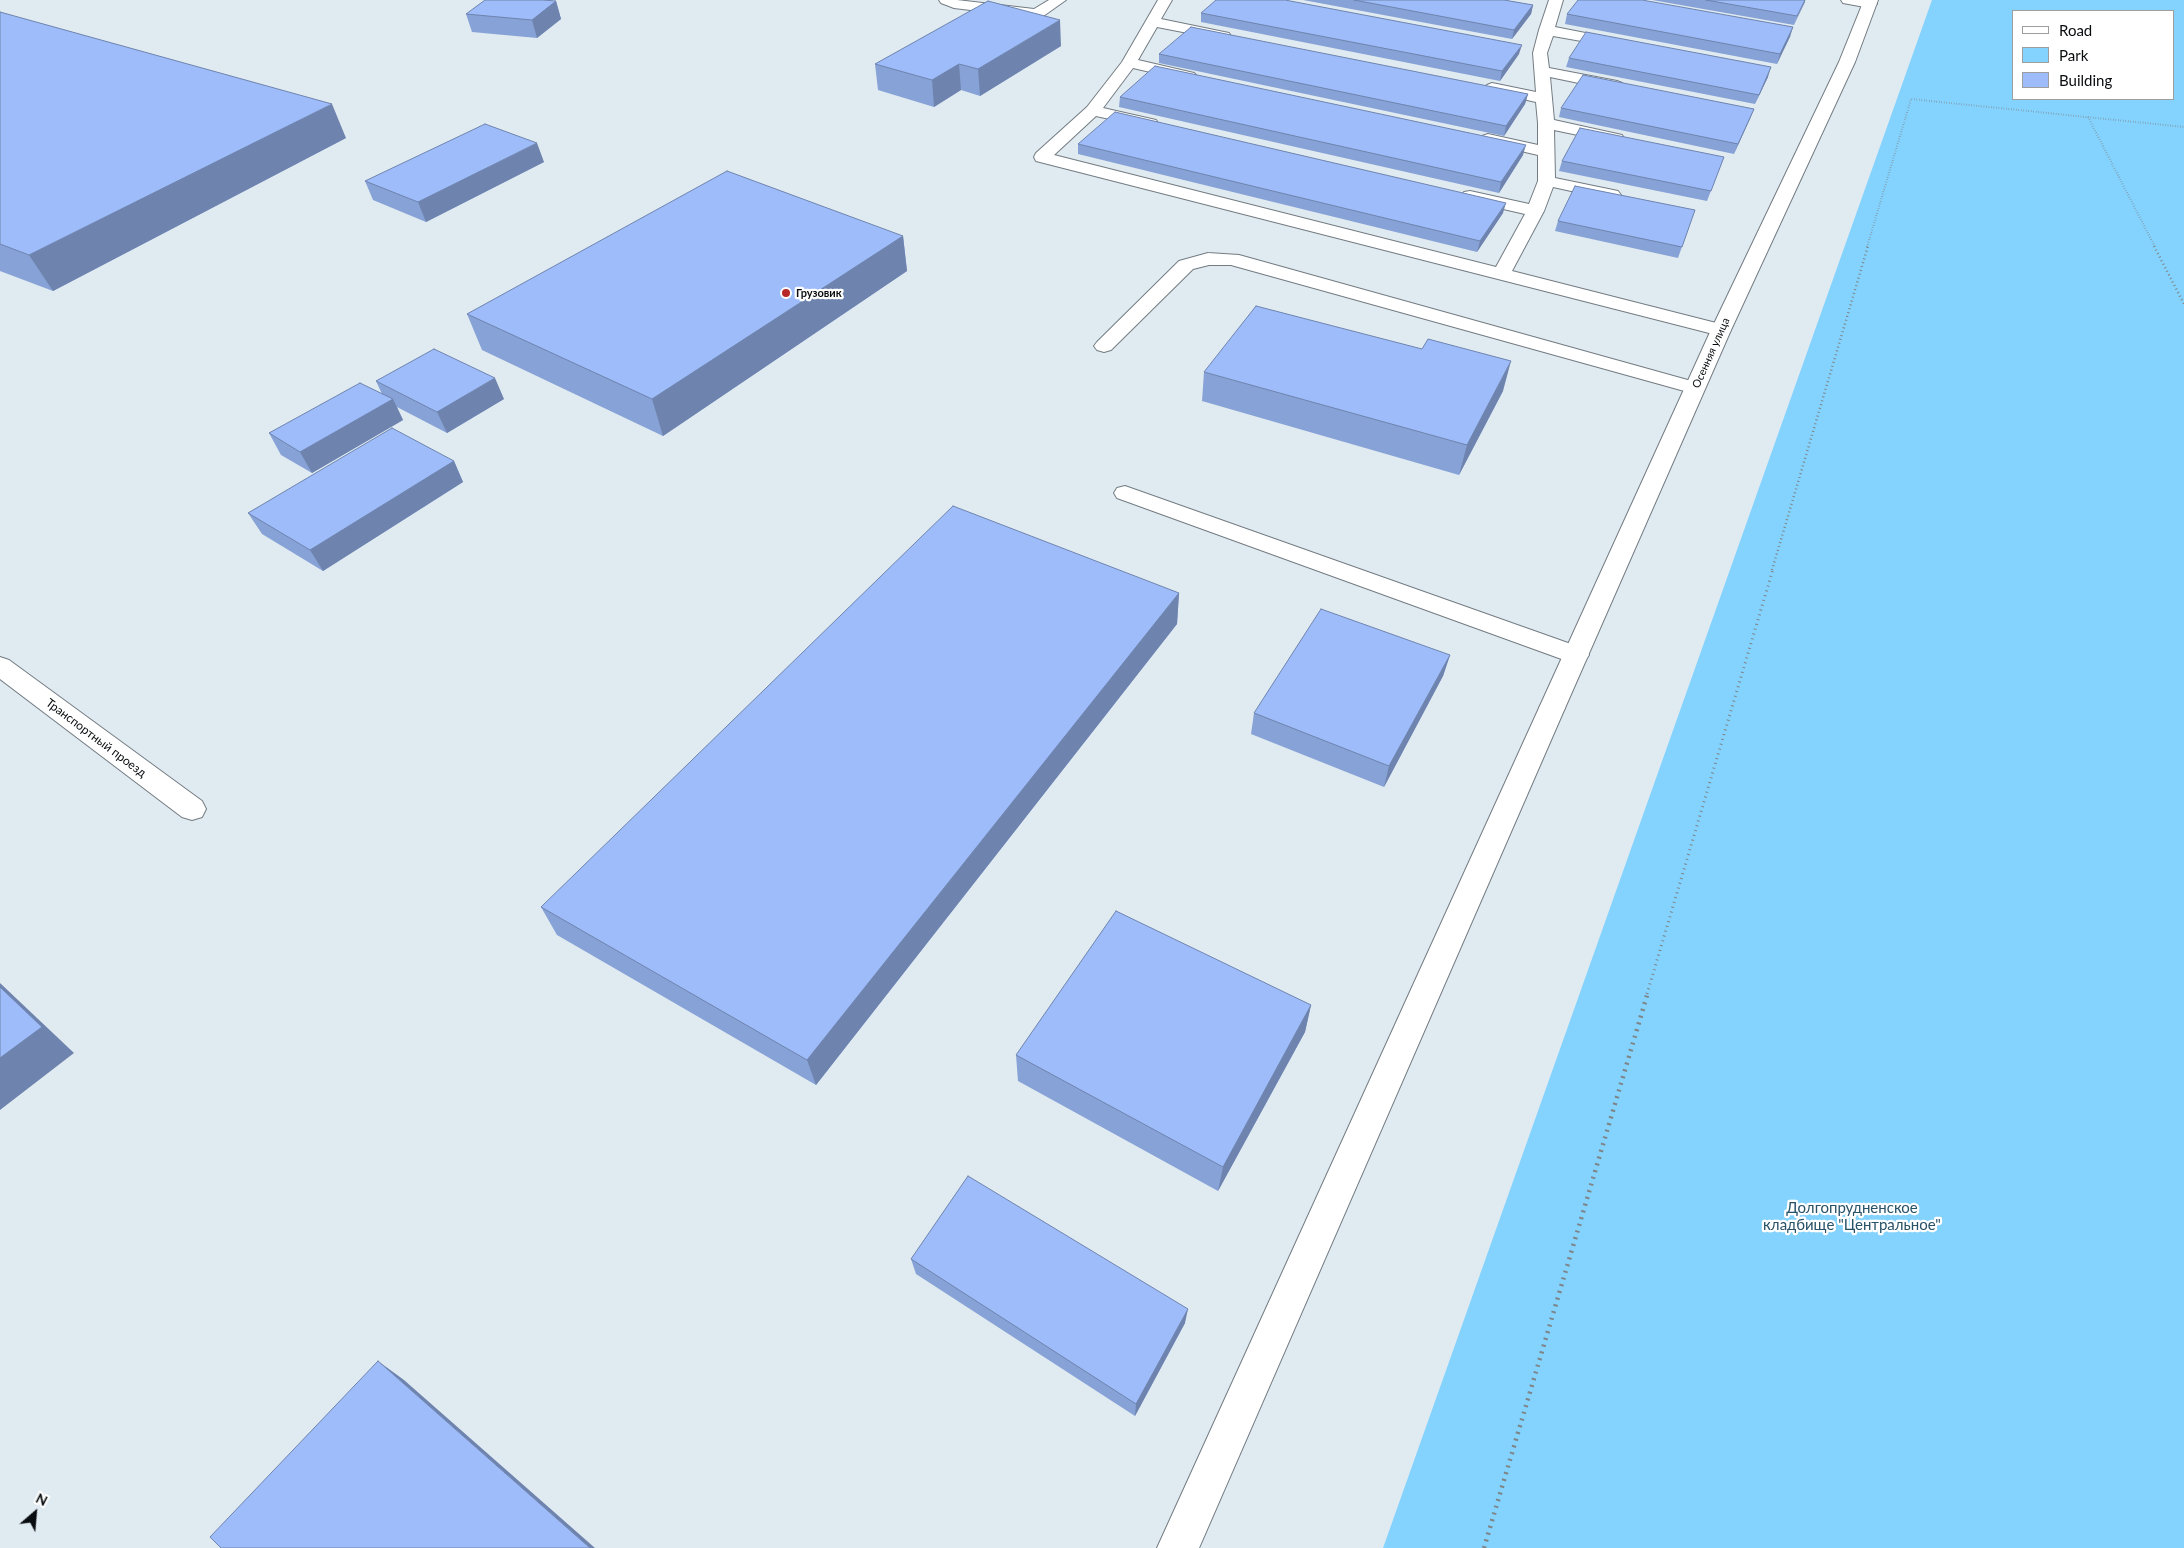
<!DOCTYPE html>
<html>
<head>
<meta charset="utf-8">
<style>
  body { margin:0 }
  #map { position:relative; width:2184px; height:1548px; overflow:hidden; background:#e0eaf1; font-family:Lato,sans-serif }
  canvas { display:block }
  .legend { position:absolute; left:2012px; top:10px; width:162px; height:90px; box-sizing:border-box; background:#fff; border:1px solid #9d9e9f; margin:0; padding:6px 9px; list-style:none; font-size:15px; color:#0a0d0f }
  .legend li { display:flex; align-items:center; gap:10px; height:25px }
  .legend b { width:25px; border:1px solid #9d9e9f }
  .north { position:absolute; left:10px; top:1488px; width:50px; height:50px; -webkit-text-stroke:4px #fff; paint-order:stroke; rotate:27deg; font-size:14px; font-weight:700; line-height:20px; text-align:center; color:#0a0d0f }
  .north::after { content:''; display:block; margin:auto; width:18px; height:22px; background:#0a0d0f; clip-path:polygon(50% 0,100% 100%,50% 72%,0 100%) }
</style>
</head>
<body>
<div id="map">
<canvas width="2184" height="1548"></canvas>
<ul class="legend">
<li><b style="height:6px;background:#fff"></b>Road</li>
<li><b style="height:14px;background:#84d3fe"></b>Park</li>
<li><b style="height:14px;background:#9dbcf9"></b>Building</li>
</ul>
<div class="north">N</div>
</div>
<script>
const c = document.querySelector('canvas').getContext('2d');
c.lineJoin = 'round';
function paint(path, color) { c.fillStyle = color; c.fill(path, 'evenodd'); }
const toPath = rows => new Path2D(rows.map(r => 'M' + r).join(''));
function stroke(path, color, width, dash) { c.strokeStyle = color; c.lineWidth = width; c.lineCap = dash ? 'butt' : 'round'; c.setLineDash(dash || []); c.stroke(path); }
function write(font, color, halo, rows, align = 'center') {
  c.font = font + ' Lato,sans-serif'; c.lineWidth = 4.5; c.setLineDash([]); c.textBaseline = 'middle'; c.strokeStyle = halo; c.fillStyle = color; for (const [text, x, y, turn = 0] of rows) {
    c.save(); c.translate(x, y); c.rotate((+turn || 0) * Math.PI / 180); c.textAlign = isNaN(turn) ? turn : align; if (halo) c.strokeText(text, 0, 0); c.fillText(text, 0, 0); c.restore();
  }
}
const green = toPath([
  [1932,0,2184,0,2184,1548,1383,1548],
  [2013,11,2173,11,2173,99,2013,99]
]);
const pathFar3 = toPath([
  [2088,117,2155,247],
  [1867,247,1911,99,2184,127]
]);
const pathFar2 = toPath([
  [2154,246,2184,304],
  [1772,570,1868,246]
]);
const pathFar1 = toPath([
  [1647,994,1773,569]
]);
const path = toPath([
  [1484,1548,1648,992]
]);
const service = toPath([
  [939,0,957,0,1034,9,1049,0,1066,0,1042,17,1037,18,954,8,941,3,939,0],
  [1158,0,1172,0,1161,19,1224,32,1229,33,1231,36,1229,39,1224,40,1157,27,1138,60,1194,73,1197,76,1194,79,1189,81,1133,68,1103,108,1156,120,1158,123,1156,126,1150,128,1096,116,1054,155,1496,267,1525,214,1464,200,1461,196,1464,192,1470,191,1529,204,1538,181,1538,155,1482,142,1480,139,1482,136,1488,134,1538,145,1538,123,1536,102,1487,91,1484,88,1487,85,1492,83,1536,92,1533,53,1539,30,1549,0,1563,0,1555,27,1621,40,1626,41,1628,44,1626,47,1621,48,1553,36,1547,53,1549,68,1617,81,1622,83,1625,86,1622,89,1617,91,1550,77,1554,120,1622,135,1624,138,1622,141,1616,143,1554,130,1555,178,1618,191,1621,195,1618,199,1612,200,1553,187,1544,211,1512,271,1728,326,1731,330,1728,334,1721,336,1036,161,1034,157,1036,153,1087,107,1122,62,1158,0],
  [1841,0,1871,0,1877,4,1870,8,1843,3,1841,0],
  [1208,253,1239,255,1702,384,1705,388,1702,392,1695,394,1688,392,1231,265,1209,265,1193,269,1111,350,1104,352,1097,350,1094,346,1097,342,1179,261,1208,253],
  [1125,486,1585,649,1589,655,1585,661,1576,664,1567,661,1117,498,1114,493,1117,488,1125,486],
  [1552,698,1561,701,1565,708,1199,1548,1157,1548,1539,708,1543,701,1552,698]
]);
const minor = toPath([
  [1864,0,1878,0,1855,62,1731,330,1565,708,1561,715,1552,718,1543,715,1539,708,1711,330,1839,62,1864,0],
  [0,657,9,660,202,801,206,809,202,817,192,820,182,817,0,679,0,657]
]);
const wall = toPath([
  [1303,0,1504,0,1533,5,1531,14,1512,39],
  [1652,0,1805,0,1794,25],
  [556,1,561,19,537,38,472,32,466,14],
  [0,12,346,138,53,291,0,271],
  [1201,13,1519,54,1500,81,1201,22],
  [1567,14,1793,27,1777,64,1565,24],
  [1061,46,980,96,961,90,934,107,878,90,875,64],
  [1159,54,1528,94,1525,104,1504,136,1159,63],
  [1569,58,1768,77,1755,104,1566,67],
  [1120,97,1523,155,1499,193,1119,107],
  [1561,108,1754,109,1734,154,1559,117],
  [1078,144,1503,213,1477,252,1078,154],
  [1724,157,1707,201,1559,171,1562,161],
  [544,162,426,222,373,200,365,181],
  [1695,210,1678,258,1555,231,1558,221],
  [903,236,907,271,663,436,482,350,467,314],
  [1204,372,1503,391,1459,475,1202,401],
  [376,381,504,399,447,433,397,407,403,420,312,473,281,455,269,433,382,394],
  [454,461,463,482,323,571,262,534,248,513],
  [1179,593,1177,624,816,1085,557,935,541,907],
  [1450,655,1443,676,1384,787,1251,734,1254,713],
  [1311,1005,1305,1032,1218,1191,1018,1081,1016,1055],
  [911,1259,1185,1323,1135,1416,916,1274]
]);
const shadedWall = toPath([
  [1805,0,1805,2,1794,25],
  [556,1,561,19,537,38,532,20],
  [1533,5,1531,14,1512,39,1514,30],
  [1060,20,1061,46,980,96,978,69],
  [1793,27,1790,37,1777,64,1780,54],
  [1522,45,1519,54,1500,81,1502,71],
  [959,64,961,90,934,107,932,80],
  [1771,67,1768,77,1755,104,1759,95],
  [1528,94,1525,104,1504,136,1506,126],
  [332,104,346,138,53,291,29,255],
  [1754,109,1750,119,1734,154,1738,144],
  [537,143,544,162,426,222,418,202],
  [1526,145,1523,155,1499,193,1501,182],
  [1506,203,1503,213,1477,252,1480,241],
  [903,236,907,271,663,436,652,399],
  [1511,361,1503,391,1459,475,1467,445],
  [495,378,504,399,447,433,437,412],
  [393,399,403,420,312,473,300,452],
  [454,461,463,482,323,571,310,550],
  [1179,593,1177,624,816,1085,807,1060],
  [1450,655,1443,676,1384,787,1389,766],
  [0,983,74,1053,0,1110],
  [1311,1005,1305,1032,1218,1191,1223,1167],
  [1188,1309,1185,1323,1135,1416,1136,1404],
  [378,1361,404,1380,595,1548,590,1548]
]);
const building = toPath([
  [485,0,542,0,556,1,532,20,466,14,485,0],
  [1216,0,1285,0,1522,45,1502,71,1201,13,1216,0],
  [1354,0,1504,0,1533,5,1514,30,1354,0],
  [1578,0,1642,0,1793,27,1780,54,1567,14,1578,0],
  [1706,0,1805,0,1797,16,1706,0],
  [988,1,1060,20,978,69,959,64,932,80,875,64,988,1],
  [0,12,332,104,29,255,0,244,0,12],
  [1191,27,1528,94,1506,126,1159,54,1191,27],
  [1586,32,1771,67,1759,95,1569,58,1586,32],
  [1155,66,1526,145,1501,182,1120,97,1155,66],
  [1583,75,1754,109,1738,144,1561,108,1583,75],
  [1115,112,1506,203,1480,241,1078,144,1115,112],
  [485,124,537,143,418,202,365,181,485,124],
  [1580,128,1724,157,1711,191,1562,161,1580,128],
  [727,171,903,236,652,399,467,314,727,171],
  [1575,186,1695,210,1682,247,1558,221,1575,186],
  [1256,306,1422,349,1428,339,1511,361,1467,445,1204,372,1256,306],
  [434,349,495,378,437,412,376,381,434,349],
  [360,383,393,399,300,452,269,433,360,383],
  [392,428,454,461,310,550,248,513,392,428],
  [953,506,1179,593,807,1060,541,907,953,506],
  [1321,609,1450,655,1389,766,1254,713,1321,609],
  [1116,911,1311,1005,1223,1167,1016,1055,1116,911],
  [0,987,42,1027,0,1058,0,987],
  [968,1176,1188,1309,1136,1404,911,1259,968,1176],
  [378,1361,590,1548,221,1548,210,1537,378,1361]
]);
const markers = [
  [786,293,5,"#b72729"]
];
const farPoinames = [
  ["Грузовик",796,293]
];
const farStreetnames = [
  ["Осенняя улица",1711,353,-66]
];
const streetNames = [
  ["Транспортный проезд",96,738,37]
];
const nearParknames = [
  ["Долгопрудненское",1852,1208],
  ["кладбище \"Центральное\"",1852,1225]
];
paint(green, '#84d3fe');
stroke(service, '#737c82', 2);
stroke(minor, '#737c82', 2);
stroke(pathFar3, '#7e8589', 2, [0.5, 2]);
stroke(pathFar2, '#7e8589', 2.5, [1, 3]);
stroke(pathFar1, '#7e8589', 3, [1, 4]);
stroke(path, '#7e8589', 4.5, [2, 5]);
paint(service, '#fff');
paint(minor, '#fff');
paint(wall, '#87a2d6');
paint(shadedWall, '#6e84ae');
paint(building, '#9dbcf9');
stroke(building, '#6e84ae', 1);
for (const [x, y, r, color] of markers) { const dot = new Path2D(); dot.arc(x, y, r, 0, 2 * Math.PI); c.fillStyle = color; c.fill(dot); stroke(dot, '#fff', 2); }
write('bold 11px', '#0a0d0f', '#fff', farPoinames, 'left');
write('11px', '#0a0d0f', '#fff', farStreetnames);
write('12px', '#0a0d0f', '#fff', streetNames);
write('15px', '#285268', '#fff', nearParknames);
</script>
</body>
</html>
